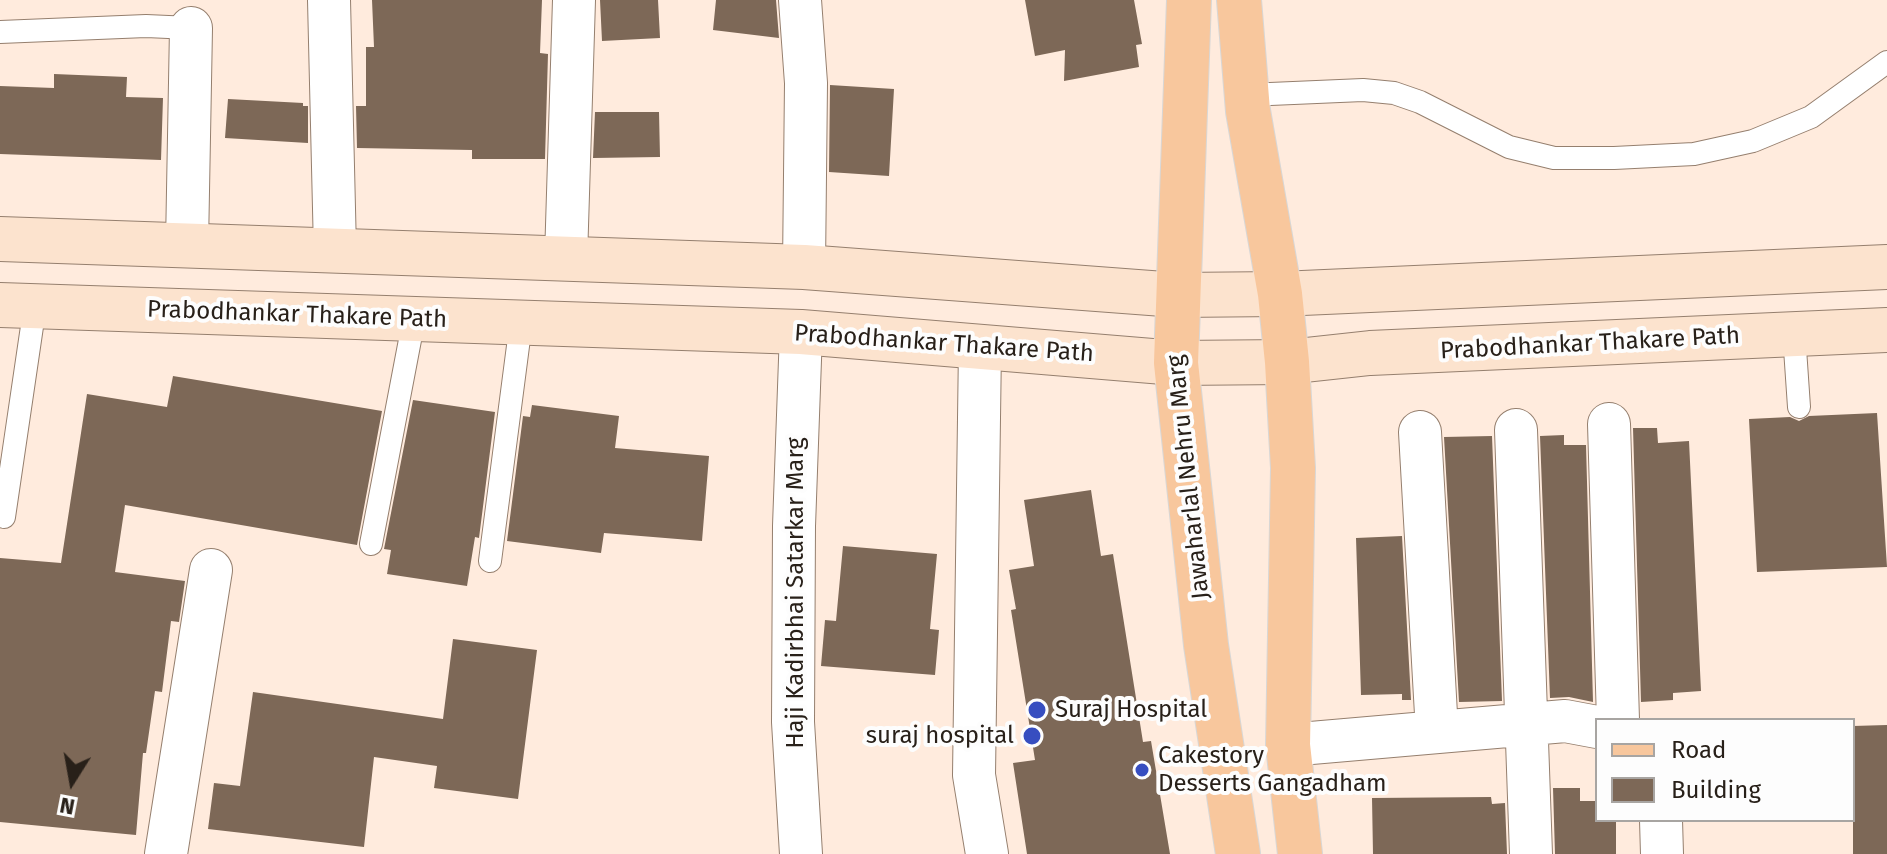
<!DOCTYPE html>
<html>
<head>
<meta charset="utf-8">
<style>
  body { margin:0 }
  #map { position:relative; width:1887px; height:854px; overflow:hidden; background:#ffebdd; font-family:"Fira Sans",sans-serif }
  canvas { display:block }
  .legend { position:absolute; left:1595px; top:718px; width:260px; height:104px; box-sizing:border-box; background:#fdfdfd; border:2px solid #a8a5a2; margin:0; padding:10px 14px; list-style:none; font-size:24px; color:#282019 }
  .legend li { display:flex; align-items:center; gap:16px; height:40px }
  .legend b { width:40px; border:2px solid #a8a5a2 }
  .north { position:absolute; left:32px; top:742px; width:80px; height:80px; -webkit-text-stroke:6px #fdfdfd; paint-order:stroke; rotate:191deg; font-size:22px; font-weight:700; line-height:32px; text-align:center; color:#282019 }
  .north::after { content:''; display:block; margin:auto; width:28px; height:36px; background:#282019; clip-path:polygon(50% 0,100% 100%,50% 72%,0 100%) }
</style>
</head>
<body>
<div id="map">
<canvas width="1887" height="854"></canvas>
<ul class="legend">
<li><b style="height:10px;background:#f8c79d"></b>Road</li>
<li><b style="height:22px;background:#7d6857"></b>Building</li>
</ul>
<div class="north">N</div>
</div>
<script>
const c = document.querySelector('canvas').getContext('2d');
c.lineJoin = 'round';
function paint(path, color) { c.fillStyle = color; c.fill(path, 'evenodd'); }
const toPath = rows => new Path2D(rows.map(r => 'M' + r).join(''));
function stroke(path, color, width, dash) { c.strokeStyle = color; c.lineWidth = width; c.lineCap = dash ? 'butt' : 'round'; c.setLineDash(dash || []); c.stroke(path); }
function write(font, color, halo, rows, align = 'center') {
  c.font = font + ' "Fira Sans",sans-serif'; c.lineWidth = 8; c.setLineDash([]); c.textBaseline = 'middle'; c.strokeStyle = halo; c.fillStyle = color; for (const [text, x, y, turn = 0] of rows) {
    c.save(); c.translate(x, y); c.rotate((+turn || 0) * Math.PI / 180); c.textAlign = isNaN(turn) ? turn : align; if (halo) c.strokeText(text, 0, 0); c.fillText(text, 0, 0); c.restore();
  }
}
const building = toPath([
  [372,0,542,0,540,53,548,54,545,159,472,159,472,150,357,148,356,106,366,106,366,47,374,47],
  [600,0,658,0,660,38,602,41],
  [716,0,776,0,779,38,713,30],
  [1025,0,1134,0,1142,44,1136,45,1139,67,1064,81,1065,50,1035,56],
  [54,74,127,77,126,97,163,98,161,160,0,154,0,86,54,88],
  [830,85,894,89,889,176,829,172],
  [228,99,303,103,303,106,308,106,308,143,225,138],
  [595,112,659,112,660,157,593,158],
  [173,376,382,411,357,545,125,505,115,572,185,581,179,622,171,621,162,692,155,691,146,753,143,753,136,835,0,822,0,558,61,563,87,394,167,407],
  [413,400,495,412,479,538,475,537,467,586,387,574,391,550,384,549],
  [532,405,619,416,615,448,709,456,702,541,604,533,601,553,507,541,523,416,530,417],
  [1877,413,1887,567,1757,572,1749,419,1790,417,1799,421,1809,416],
  [1633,428,1657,428,1658,443,1689,441,1701,691,1673,693,1673,700,1641,702],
  [1564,435,1564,445,1586,445,1593,702,1569,697,1550,698,1540,436],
  [1492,436,1502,701,1459,702,1444,437],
  [1091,490,1101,556,1113,554,1143,742,1151,741,1170,854,1027,854,1013,763,1035,760,1011,610,1016,609,1009,570,1034,566,1024,500],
  [1402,536,1411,700,1402,700,1402,694,1361,695,1356,538],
  [843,546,937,554,930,629,939,630,935,675,821,666,825,620,836,621],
  [453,639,537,650,518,799,434,788,437,766,374,757,364,847,208,829,214,783,240,786,253,692,443,719],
  [1887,725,1887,854,1853,854,1853,726],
  [1553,788,1580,788,1580,801,1597,801,1597,820,1616,820,1616,854,1555,854],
  [1491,797,1492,804,1505,803,1507,854,1373,854,1372,798]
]);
const lane = toPath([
  [0,32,146,26,191,28],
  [1247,95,1363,90,1394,93,1420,102,1509,147,1554,158,1614,158,1694,154,1753,141,1811,117,1887,62],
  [1794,334,1799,407],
  [4,517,35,306],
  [371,544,414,319],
  [490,561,521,323]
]);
const street = toPath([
  [329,0,335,250],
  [800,0,806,83,804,267],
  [187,245,191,28],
  [566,258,574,0],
  [801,332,794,526,793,722,801,854],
  [980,347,974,775,987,854],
  [1609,424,1618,720],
  [1516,430,1531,854],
  [1420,432,1437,732],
  [1288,745,1565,721,1597,727],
  [1661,820,1662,854],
  [166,854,211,570]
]);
const secondary = toPath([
  [0,239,804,267,1177,295,1280,294,1887,267],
  [0,305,801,332,1176,363,1287,362,1370,353,1887,330]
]);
const primary = toPath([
  [1189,0,1176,363,1206,645,1238,854],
  [1239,0,1248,111,1280,294,1287,362,1293,468,1288,745,1300,854]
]);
const markers = [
  [1037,710,10,"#374ec0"],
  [1032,736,10,"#374ec0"],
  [1142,770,8,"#374ec0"]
];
const streetNames = [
  ["Prabodhankar Thakare Path",297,315,2],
  ["Prabodhankar Thakare Path",944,344,4],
  ["Prabodhankar Thakare Path",1590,344,-3],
  ["Jawaharlal Nehru Marg",1189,477,-96],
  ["Haji Kadirbhai Satarkar Marg",796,593,-90]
];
const poiNames = [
  ["Suraj Hospital",1055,710],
  ["suraj hospital",1014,736,"right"],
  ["Cakestory",1158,756],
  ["Desserts Gangadham",1158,784]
];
paint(building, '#7d6857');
stroke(lane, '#957f6e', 24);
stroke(street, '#957f6e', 44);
stroke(secondary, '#957f6e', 46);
stroke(primary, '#d8d7d6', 46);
stroke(lane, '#fff', 22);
stroke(street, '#fff', 42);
stroke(secondary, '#fce3ce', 44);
stroke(primary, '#f8c79d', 44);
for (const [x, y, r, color] of markers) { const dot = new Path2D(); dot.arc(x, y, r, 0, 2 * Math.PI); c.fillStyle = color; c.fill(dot); stroke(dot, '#fdfdfd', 3); }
write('24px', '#282019', '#fdfdfd', streetNames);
write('24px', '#282019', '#fdfdfd', poiNames, 'left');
</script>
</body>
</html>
